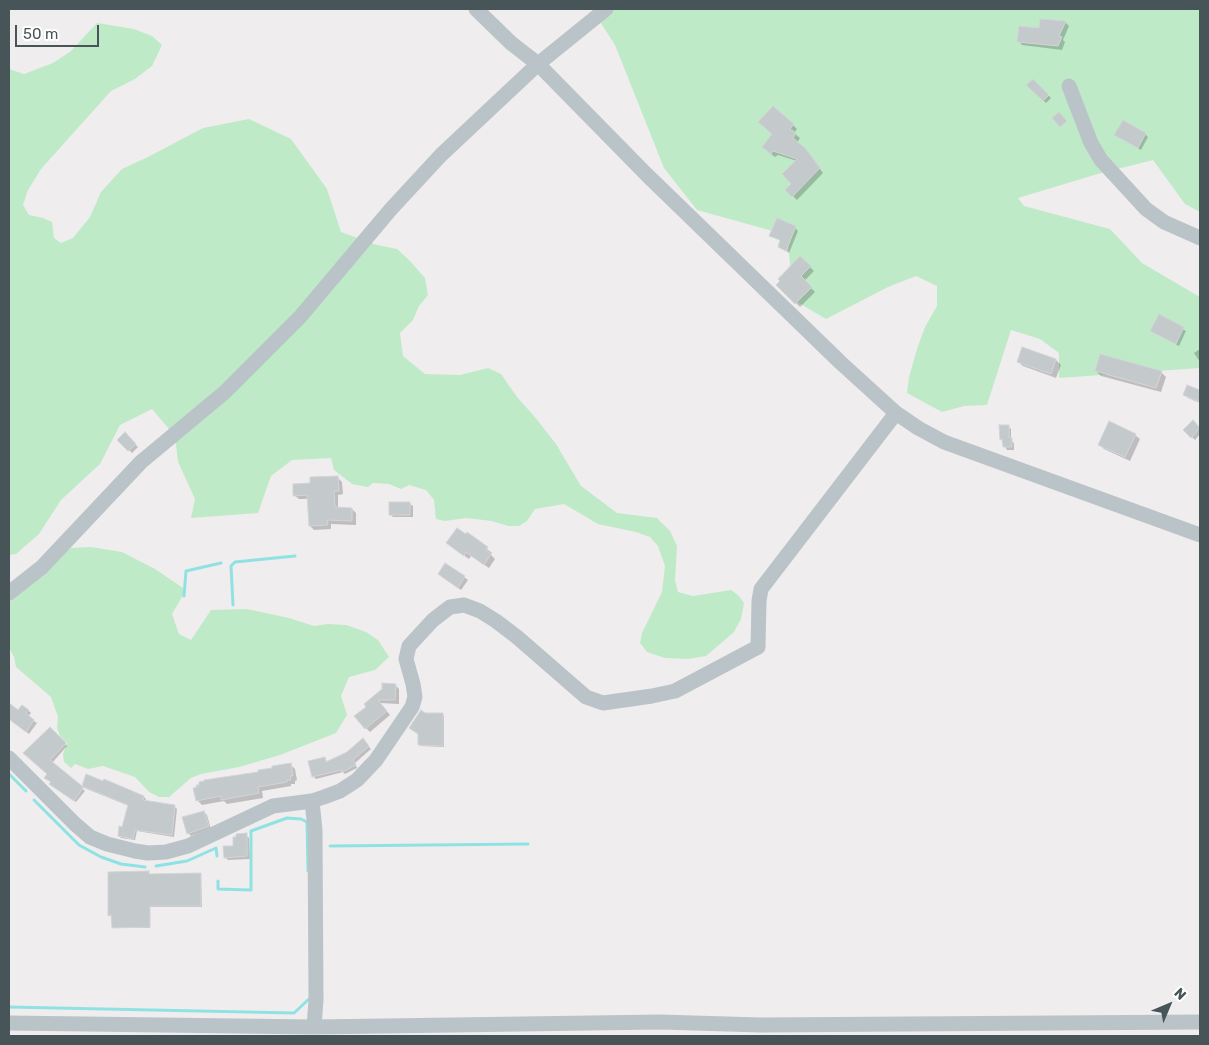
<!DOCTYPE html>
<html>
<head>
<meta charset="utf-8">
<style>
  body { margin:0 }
  #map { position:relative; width:1209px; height:1045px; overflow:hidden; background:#f0edee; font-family:Rubik,sans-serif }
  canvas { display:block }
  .frame { position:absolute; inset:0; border:10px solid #475458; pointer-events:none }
  .north { position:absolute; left:1144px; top:980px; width:50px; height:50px; -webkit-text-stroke:4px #fff; paint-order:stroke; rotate:45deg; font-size:14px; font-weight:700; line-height:20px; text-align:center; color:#475458 }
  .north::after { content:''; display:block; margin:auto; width:18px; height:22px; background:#475458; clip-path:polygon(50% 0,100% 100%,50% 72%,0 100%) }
  .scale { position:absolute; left:15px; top:25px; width:84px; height:22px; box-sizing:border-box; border:2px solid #475458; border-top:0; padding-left:6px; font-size:15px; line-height:18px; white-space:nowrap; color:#475458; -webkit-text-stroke:4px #fff; paint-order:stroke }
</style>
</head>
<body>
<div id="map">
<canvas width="1209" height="1045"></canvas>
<div class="frame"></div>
<div class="north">N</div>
<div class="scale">50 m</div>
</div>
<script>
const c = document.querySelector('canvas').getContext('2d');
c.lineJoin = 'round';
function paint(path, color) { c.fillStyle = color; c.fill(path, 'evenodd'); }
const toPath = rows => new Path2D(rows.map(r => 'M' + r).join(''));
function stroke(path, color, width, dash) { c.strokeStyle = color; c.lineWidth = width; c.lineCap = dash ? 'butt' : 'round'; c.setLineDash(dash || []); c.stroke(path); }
const green = toPath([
  [592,9,1200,9,1200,212,1185,204,1153,160,1101,173,1018,198,1024,206,1110,229,1142,263,1200,297,1200,368,1059,378,1059,353,1040,339,1011,330,987,405,964,406,942,412,907,393,909,377,917,349,925,327,937,306,937,286,916,276,888,287,826,319,794,300,787,235,697,210,664,168,615,45],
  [97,23,134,29,152,36,162,45,152,66,135,79,111,91,41,169,28,190,23,205,29,215,43,218,52,222,54,238,61,243,73,238,90,217,101,192,122,169,148,157,203,128,249,119,291,139,327,189,341,232,377,245,397,249,409,260,425,278,428,295,419,306,413,320,400,333,403,356,425,374,460,375,488,368,501,374,517,397,534,416,556,444,581,486,617,513,657,518,670,531,677,546,675,580,678,592,693,596,731,590,739,596,744,603,741,619,734,632,706,656,688,659,665,658,647,652,640,643,642,633,662,592,665,566,658,546,650,537,636,532,598,524,564,504,535,509,527,521,519,526,508,526,492,521,466,518,445,521,436,519,434,500,426,490,409,485,401,489,389,484,373,483,368,487,352,484,334,470,331,458,292,460,271,476,258,513,191,518,195,499,178,462,175,436,152,409,120,425,100,464,61,500,39,534,16,554,9,555,9,69,24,74,53,63,71,51],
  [91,547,122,552,155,569,186,590,172,614,179,634,191,640,211,610,247,609,289,618,314,626,328,624,346,625,366,632,378,640,389,657,375,670,349,677,341,696,347,715,336,733,280,755,239,767,201,774,191,778,169,797,159,797,149,792,135,777,103,766,88,769,75,764,71,768,64,762,63,754,67,743,60,736,57,728,58,717,51,697,16,667,14,657,9,648,9,598,70,548]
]);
const shadow = toPath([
  [1065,22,1069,26,1063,40,1065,42,1062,50,1022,45,1019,41,1040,29],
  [1033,81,1051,98,1046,103,1028,85],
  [793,125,797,129,794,133,800,138,797,143,809,153,823,173,797,200,787,190,793,184,797,161,778,155,775,157,767,151],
  [1145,134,1148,137,1141,150,1116,135],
  [795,228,798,231,789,253,780,247,781,241,771,235],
  [800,257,814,271,804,281,815,292,800,307,778,285],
  [1159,316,1186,331,1179,346,1155,333],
  [1200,349,1200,362,1194,353],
  [1056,360,1061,365,1056,378,1023,366,1018,362],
  [1096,371,1161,372,1166,377,1161,392,1101,376],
  [1188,387,1200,391,1200,403,1188,398,1185,395],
  [1193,422,1200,429,1200,434,1195,440,1185,430],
  [1008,426,1011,429,1011,440,1014,443,1014,450,1007,450,1001,439],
  [125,434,138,447,132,453,119,440],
  [1135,435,1140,439,1130,461,1104,449,1099,444],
  [338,478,342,482,343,494,338,495,338,509,352,509,356,513,356,525,331,524,331,529,314,530,310,526,308,499,299,499,294,495,311,484],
  [410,504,413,506,413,517,393,517,390,514],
  [468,534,492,553,491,555,495,559,489,568,471,556,469,559,453,548],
  [446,564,468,580,461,590,442,577],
  [395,685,399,689,399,704,380,703,390,715,370,732,366,728,367,707],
  [9,705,18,712,28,710,31,713,28,717,37,723,29,734,9,719],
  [424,714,442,714,444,716,444,747,421,746,419,744],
  [50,728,67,746,52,763,85,791,76,802,61,792,53,786,49,774],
  [363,740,371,749,355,763,357,768,345,774,343,772,316,779,313,776,325,758,328,763,348,753],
  [290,764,295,769,297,780,295,781,295,784,291,784,291,786,262,791,263,798,227,804,224,801,202,805,197,800,260,773],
  [87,775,144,797,146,799,145,802,175,807,177,809,174,837,137,831,135,840,121,838,119,836,123,828,129,806,82,787],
  [204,812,207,815,211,829,191,836,188,833],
  [246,835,249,838,250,859,228,860,225,857],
  [148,873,149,875,201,875,202,907,150,907,150,928,114,928,113,916,110,915]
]);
const stream = toPath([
  [184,596,186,571,221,563],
  [233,605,231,566,235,562,295,556],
  [9,774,26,791],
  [34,800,79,845,101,857,121,864,145,867],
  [330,846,528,844],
  [156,866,187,861,216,848,217,856],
  [218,881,218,889,251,890,251,831,287,818,301,819,307,822,308,871],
  [9,1007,294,1013,309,999]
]);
const building = toPath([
  [1040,19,1066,21,1059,36,1062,37,1058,46,1017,42,1019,26,1039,28,1040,19],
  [1033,79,1049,95,1043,101,1026,85,1033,79],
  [773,106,794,124,790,129,796,133,793,138,805,148,820,168,792,197,785,190,791,184,782,174,797,159,773,151,771,154,762,147,772,134,758,122,773,106],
  [1059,112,1067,121,1060,127,1052,118,1059,112],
  [1123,120,1146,133,1138,148,1114,135,1123,120],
  [777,218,796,226,786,251,778,247,780,240,769,236,777,218],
  [800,256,811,266,801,276,812,287,795,304,776,285,780,281,778,279,800,256],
  [1159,314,1184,327,1176,344,1150,331,1159,314],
  [1022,347,1056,359,1051,374,1017,362,1022,347],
  [1100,354,1162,371,1156,388,1095,371,1100,354],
  [1187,385,1200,390,1200,402,1183,395,1187,385],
  [1193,420,1200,428,1191,438,1183,430,1193,420],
  [1109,421,1136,434,1125,457,1098,445,1109,421],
  [999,425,1009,425,1009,437,1012,438,1012,447,1003,447,1002,439,1000,440,999,425],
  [125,432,136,444,128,451,117,440,125,432],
  [338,476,339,491,334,491,335,507,352,508,352,521,327,520,328,525,309,526,307,495,293,496,293,484,310,483,310,477,338,476],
  [389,502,410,502,410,515,389,515,389,502],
  [457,528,466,534,467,532,488,547,486,550,491,554,484,565,466,552,464,556,446,543,457,528],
  [445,563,465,576,458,588,438,574,445,563],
  [382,683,396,684,395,700,378,700,387,711,365,729,354,716,366,707,364,704,382,689,382,683],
  [9,703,18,710,22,705,29,710,26,713,34,720,26,732,9,719,9,703],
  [421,710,425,713,443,713,443,746,418,745,418,734,409,728,421,710],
  [50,727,66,743,50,760,82,786,86,774,103,781,104,779,144,796,143,800,175,805,172,835,135,830,133,839,118,836,119,826,122,827,128,805,82,786,83,788,74,801,49,784,51,782,44,778,47,774,23,753,50,727],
  [363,738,369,746,353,760,356,765,342,772,341,770,312,777,308,761,325,757,326,762,347,752,363,738],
  [291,763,293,776,290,776,291,780,287,780,287,782,258,787,259,793,221,800,221,796,196,801,193,788,197,787,196,785,199,785,199,782,204,781,204,780,258,772,258,770,272,768,272,766,291,763],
  [204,811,209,826,187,834,182,817,204,811],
  [247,833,247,856,224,858,223,846,233,846,233,837,236,837,236,834,247,833],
  [149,871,149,874,201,873,201,906,150,906,150,927,112,928,111,915,108,916,108,872,149,871]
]);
const minor = toPath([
  [476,9,511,43,538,64,647,175,841,363,896,413,918,428,944,442,1200,535],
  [1069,86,1091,143,1101,160,1146,209,1164,222,1200,238],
  [9,593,42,567,141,462,225,392,300,317,391,209,441,155,538,64,606,9],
  [9,758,75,824,90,837,107,844,135,851,148,853,166,852,188,846,273,806,312,801,324,797,340,791,357,780,376,760,412,707,415,697,413,684,406,659,409,646,433,620,450,607,464,605,480,611,496,621,517,637,586,697,603,703,652,696,675,691,758,647,759,601,761,589,896,413],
  [312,801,315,830,316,1000,314,1027],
  [9,1023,314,1027,660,1022,761,1025,1200,1022]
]);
paint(green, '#bfeac7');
paint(shadow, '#0003');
stroke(stream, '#90e2e2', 3);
paint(building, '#c4c9cc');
stroke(building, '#d2d5d8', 1);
stroke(minor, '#bac4c8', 15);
</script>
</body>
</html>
